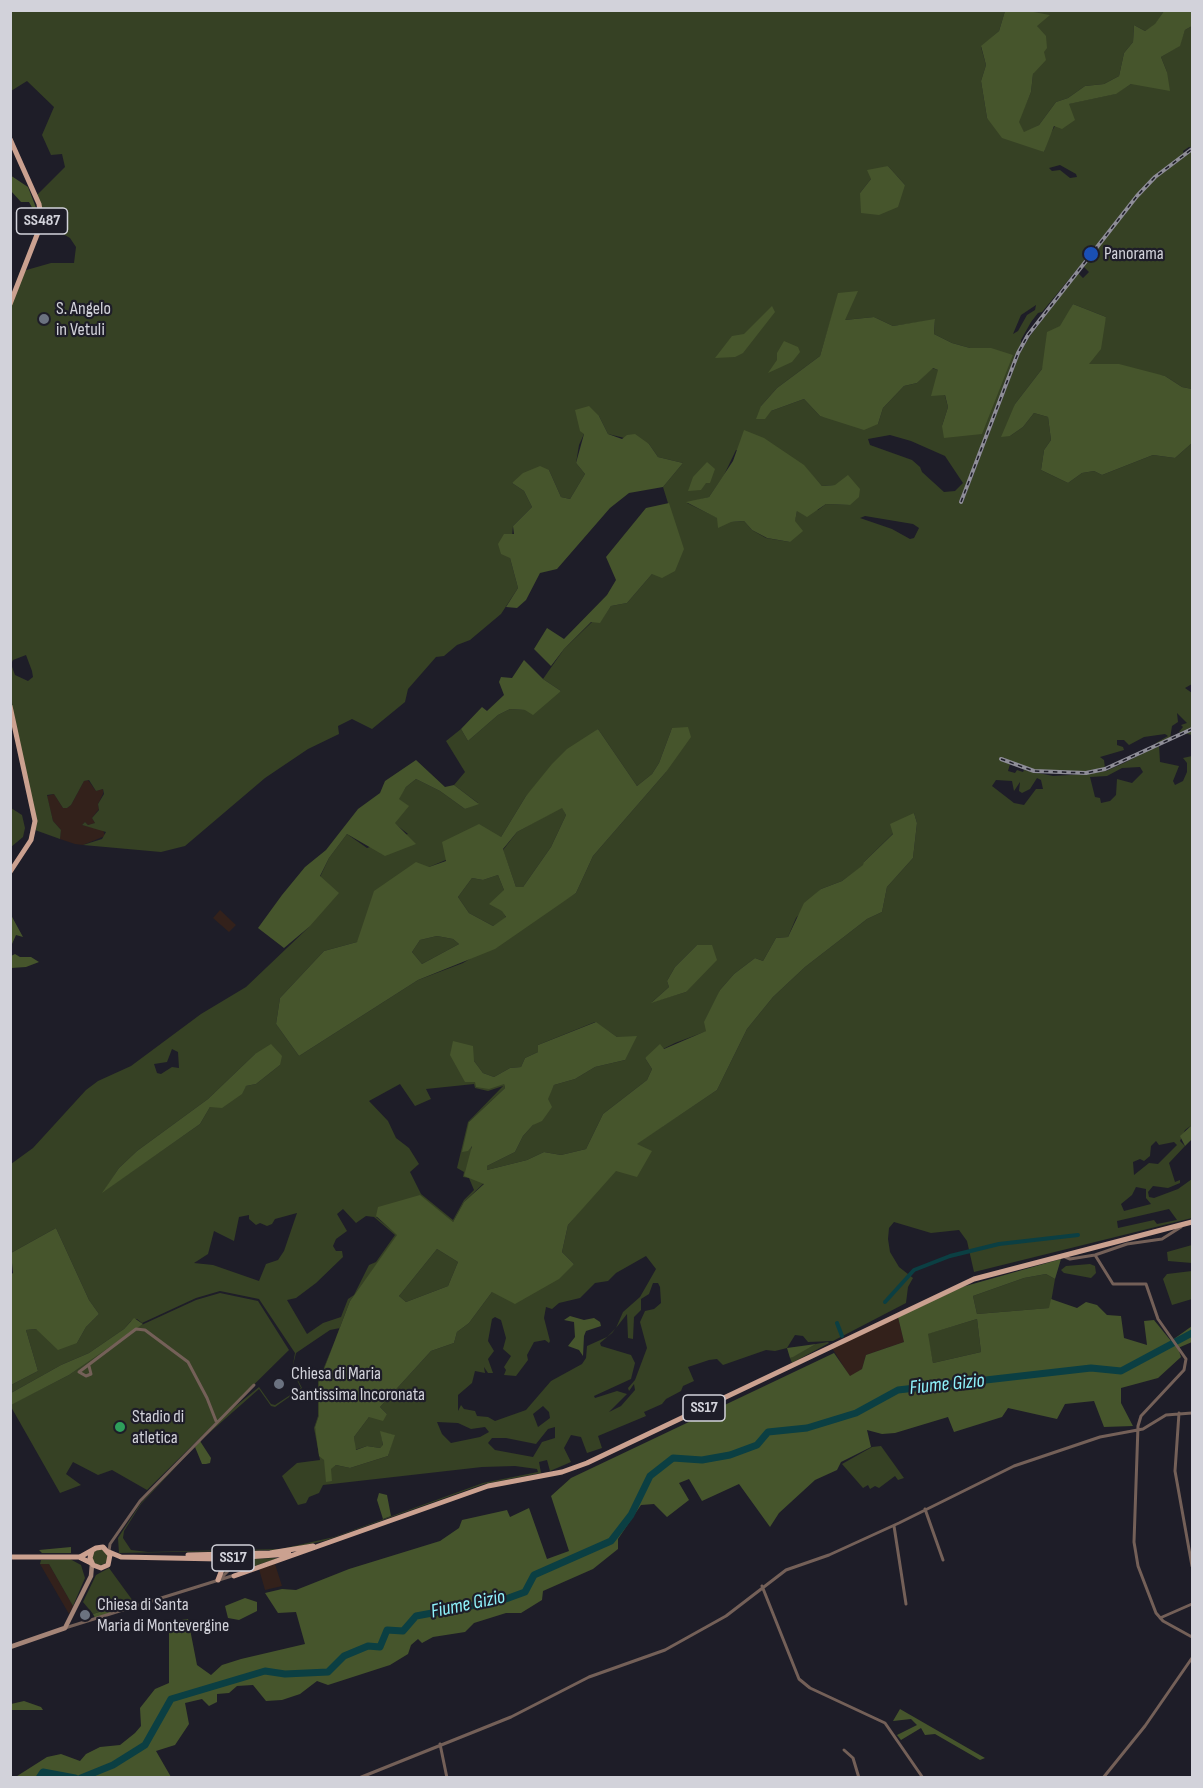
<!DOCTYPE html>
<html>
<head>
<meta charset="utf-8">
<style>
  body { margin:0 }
  #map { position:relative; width:1203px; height:1788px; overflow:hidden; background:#1e1d28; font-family:"Sofia Sans Condensed",sans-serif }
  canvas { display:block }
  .frame { position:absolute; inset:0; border:12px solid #d2d2da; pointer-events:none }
</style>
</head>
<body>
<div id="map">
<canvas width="1203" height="1788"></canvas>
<div class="frame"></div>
</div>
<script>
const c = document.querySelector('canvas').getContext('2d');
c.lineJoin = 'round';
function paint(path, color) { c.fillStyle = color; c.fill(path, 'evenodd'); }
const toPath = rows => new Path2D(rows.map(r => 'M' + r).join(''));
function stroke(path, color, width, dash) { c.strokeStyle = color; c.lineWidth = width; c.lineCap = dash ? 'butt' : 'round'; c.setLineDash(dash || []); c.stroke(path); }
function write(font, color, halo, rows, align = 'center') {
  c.font = font + ' "Sofia Sans Condensed",sans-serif'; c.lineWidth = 4.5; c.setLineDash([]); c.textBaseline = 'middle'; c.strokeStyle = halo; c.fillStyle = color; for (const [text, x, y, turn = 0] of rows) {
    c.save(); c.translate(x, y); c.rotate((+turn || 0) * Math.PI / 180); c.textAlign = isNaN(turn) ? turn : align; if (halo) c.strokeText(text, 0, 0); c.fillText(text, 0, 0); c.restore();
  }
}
const industrial = toPath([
  [88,780,96,791,103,789,103,794,98,804,99,809,92,818,95,823,88,825,85,822,82,825,103,830,105,836,83,845,75,844,60,839,61,830,53,821,47,796,54,794,63,808,67,808,71,805,84,781],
  [220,910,236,925,229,932,213,918],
  [898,1317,904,1342,866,1355,862,1369,850,1377,832,1348],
  [40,1564,49,1564,73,1606,69,1614],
  [275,1564,282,1586,265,1590,259,1569]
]);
const green = toPath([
  [11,11,1005,11,999,31,981,47,986,65,981,81,987,118,1044,152,1049,136,1068,104,1115,94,1131,84,1167,72,1161,57,1179,46,1185,30,1192,26,1192,147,1189,147,1183,151,1184,154,1154,176,1042,312,1038,313,1031,322,1021,340,1021,345,960,501,963,502,1020,353,1030,336,1078,273,1083,278,1089,272,1083,266,1138,197,1156,178,1192,151,1192,389,1182,387,1165,376,1088,364,1106,317,1073,304,1042,369,1015,404,1010,436,1023,427,1034,413,1048,417,1051,440,1044,450,1041,470,1068,483,1082,473,1094,471,1102,475,1153,455,1175,458,1192,443,1192,684,1185,688,1192,693,1192,735,1179,732,1183,727,1181,725,1187,723,1177,713,1178,722,1172,726,1170,739,1159,745,1160,762,1179,766,1173,781,1175,785,1183,781,1187,772,1187,763,1183,758,1192,756,1192,1125,1185,1130,1180,1141,1185,1146,1169,1163,1175,1182,1180,1180,1180,1183,1168,1188,1153,1186,1148,1192,1149,1197,1154,1198,1178,1189,1192,1179,1192,1218,974,1272,967,1241,959,1230,931,1233,894,1222,889,1228,888,1239,890,1252,899,1267,913,1278,908,1287,906,1303,833,1341,808,1342,803,1336,795,1335,787,1348,775,1351,766,1350,723,1365,717,1359,709,1360,688,1367,694,1381,683,1386,681,1391,666,1399,662,1404,644,1412,646,1416,598,1436,602,1448,587,1453,581,1437,571,1435,564,1448,571,1462,550,1471,547,1460,539,1462,541,1473,484,1484,324,1541,281,1550,119,1553,118,1538,141,1503,220,1419,259,1387,271,1404,275,1405,301,1388,292,1370,295,1353,259,1299,220,1291,196,1298,142,1323,137,1319,131,1321,124,1329,89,1353,61,1365,11,1393,11,1385,38,1371,26,1330,36,1329,77,1343,86,1327,99,1314,89,1300,56,1228,11,1253,11,1164,33,1148,86,1090,98,1081,131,1066,201,1014,246,987,309,927,320,877,329,858,347,834,367,848,408,834,394,823,408,806,398,799,406,787,416,779,440,791,465,809,478,803,454,785,465,772,446,741,461,729,468,741,498,715,510,709,525,710,561,691,543,679,564,649,592,622,600,622,611,606,627,603,652,574,676,529,663,487,683,463,658,457,649,444,608,434,599,416,584,434,579,445,576,463,585,474,570,499,561,497,549,470,512,483,524,491,532,507,513,526,510,558,518,588,501,614,470,640,457,645,444,656,436,657,408,689,405,702,372,729,352,719,338,726,339,734,308,749,265,778,185,846,161,852,83,845,102,839,106,832,82,825,85,822,88,825,95,823,92,818,99,810,98,804,104,794,103,789,96,791,89,780,84,781,71,805,67,808,63,808,54,794,47,795,53,821,61,830,60,839,35,830,11,706,10,304,23,271,51,263,74,263,76,247,70,238,42,222,36,196,65,167,62,154,51,155,42,135,54,107,27,81,11,91],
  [1060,165,1076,174,1077,177,1070,178,1060,170,1052,171,1049,168],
  [888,166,905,185,860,193,871,179],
  [839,293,845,320,874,317,893,326,935,320,934,334,952,343,970,348,991,348,942,426,948,407,938,370,932,368,917,383,904,386,883,408,878,424,820,416,804,399,771,411,761,406,777,388,820,356],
  [1036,305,1035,310,1027,315,1018,331,1013,334,1021,315],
  [890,435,911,441,945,456,963,483,955,491,944,492,922,472,920,467,912,460,870,445,868,439],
  [736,450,803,465,822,486,835,485,850,505,826,504,818,510,797,511,790,542,766,538,752,530,744,521,731,522,718,518,687,503,709,497,724,475],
  [865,516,913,524,919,528,914,538,910,539,892,529,860,518],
  [26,655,32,671,33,677,28,681,15,675,11,664,13,660],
  [672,728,666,772,593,856,576,893,463,963,418,980,299,1056,276,1024,280,998,324,951,357,942,429,867,501,837,526,796,598,729,637,786,652,774,659,763],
  [1165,734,1168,736,1156,743,1157,746,1124,763,1106,771,1087,774,1053,776,1024,770,1023,772,1017,770,1015,773,1008,771,1010,764,1000,760,1002,758,1034,770,1053,772,1086,771,1105,768,1104,760,1100,757,1124,750,1123,747,1117,745,1117,740,1124,740,1129,745,1144,737],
  [1140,767,1143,772,1132,783,1117,779,1116,795,1110,801,1101,803,1100,798,1095,797,1090,777,1107,776,1122,768],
  [1037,778,1041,780,1043,789,1036,789,1024,805,1014,803,992,786,996,780,1012,781,1014,791,1020,782,1019,791,1022,793,1030,789],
  [914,813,917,823,913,858,887,887,882,912,867,919,805,967,773,997,747,1029,717,1090,636,1144,568,1225,562,1252,574,1264,492,1292,469,1323,457,1332,454,1343,431,1351,380,1407,387,1414,369,1417,354,1437,355,1450,367,1446,380,1448,383,1446,381,1432,394,1435,388,1456,350,1468,336,1465,330,1469,324,1460,315,1427,319,1415,319,1382,350,1301,398,1235,376,1217,453,1222,464,1202,484,1183,470,1176,472,1154,469,1122,505,1088,504,1084,475,1082,474,1061,483,1073,494,1077,510,1068,521,1067,525,1058,538,1052,538,1045,595,1022,617,1037,625,1060,595,1067,575,1079,554,1085,533,1125,523,1136,515,1152,487,1166,487,1170,527,1160,544,1152,561,1155,586,1149,603,1114,647,1080,652,1069,645,1058,675,1043,707,1031,720,990,734,974,755,958,763,961,776,938,788,937,796,918,821,889,842,881,864,865,864,862],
  [697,945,686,992,652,1002,669,987,667,981,675,967],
  [172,1049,178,1052,179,1068,172,1067,161,1074,157,1073,154,1064,167,1062],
  [255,1054,280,1065,256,1084,246,1086,222,1107,210,1107,200,1124,104,1191,119,1168,137,1151,208,1099],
  [400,1084,415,1106,431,1099,426,1089,474,1084,475,1088,488,1091,503,1086,468,1122,457,1168,464,1172,463,1177,469,1178,474,1190,464,1200,453,1220,421,1194,410,1172,419,1164,409,1148,396,1138,388,1121,369,1101],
  [1156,1141,1159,1145,1174,1142,1177,1145,1158,1164,1149,1163,1134,1175,1133,1162,1140,1159,1144,1161,1150,1156,1151,1146],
  [1136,1187,1146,1189,1146,1198,1151,1204,1124,1211,1121,1204,1132,1195],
  [343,1209,356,1223,366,1216,374,1217,395,1235,376,1262,369,1265,354,1295,348,1299,341,1317,323,1323,307,1334,287,1300,296,1298,316,1283,343,1257,342,1251,336,1251,333,1246,336,1239,347,1231,337,1214],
  [1169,1209,1177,1220,1157,1224,1154,1220,1118,1228,1117,1221],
  [297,1213,284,1251,278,1260,266,1264,259,1281,213,1265,194,1263,208,1254,214,1231,234,1241,239,1217,249,1215,249,1219,256,1225,260,1223,267,1226,272,1224,275,1219],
  [646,1256,656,1269,640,1297,623,1312,616,1328,607,1337,587,1346,586,1358,582,1364,551,1381,526,1410,495,1421,488,1417,477,1416,475,1411,464,1409,461,1405,458,1411,458,1395,472,1383,475,1371,485,1373,484,1367,488,1373,493,1373,488,1359,494,1351,488,1341,492,1319,495,1317,501,1320,506,1338,503,1349,511,1356,504,1367,506,1370,504,1375,516,1376,528,1360,527,1355,534,1342,545,1340,549,1343,550,1341,544,1318,546,1307,552,1309,559,1303,580,1298,595,1283,608,1281,616,1273],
  [653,1283,658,1283,660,1287,661,1303,654,1309,645,1311,640,1322,647,1348,635,1380,628,1388,629,1391,634,1384,635,1390,621,1406,609,1412,627,1394,617,1391,595,1398,594,1396,631,1379,635,1363,631,1355,601,1346,600,1343,612,1333,627,1314,628,1338,633,1339,634,1317,641,1310,641,1299,649,1294],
  [340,1328,318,1382,318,1416,314,1428,320,1460,297,1463,282,1476,298,1505,306,1503,309,1497,319,1493,323,1485,482,1467,515,1466,537,1469,538,1472,483,1483,334,1537,281,1549,148,1552,131,1550,123,1538,124,1531,141,1504,200,1441,259,1389,271,1406,275,1407,302,1388,292,1369,296,1353,330,1330],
  [543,1406,549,1412,550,1418,538,1427,533,1414],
  [437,1422,458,1423,471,1429,485,1427,489,1432,480,1437,451,1443,442,1434],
  [555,1427,555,1438,542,1442,533,1457,495,1450,488,1443,492,1438,506,1438,536,1444,548,1429],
  [1028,11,1164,11,1155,25,1145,31,1134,25,1133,42,1124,53,1119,76,1104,84,1085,86,1068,98,1056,102,1039,125,1024,133,1018,122,1031,92,1033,74,1044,52,1037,26],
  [562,807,566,815,551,847,523,887,516,887,503,850,517,832],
  [11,808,22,815,25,828,23,837,11,847],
  [498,875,504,890,503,911,506,918,493,926,469,913,458,897,472,878,483,880],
  [437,936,453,939,459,944,422,964,412,952,420,940],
  [1192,1245,1192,1263,1168,1261,1167,1252],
  [437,1249,458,1262,448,1286,406,1302,399,1296],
  [1090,1264,1095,1266,1096,1273,1091,1278,1064,1273,1061,1270,1066,1266],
  [1192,1271,1192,1299,1172,1305,1163,1279,1167,1274],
  [1046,1274,1055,1279,1050,1308,977,1314,973,1296,1024,1278],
  [220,1293,258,1301,289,1350,147,1490,112,1470,98,1475,73,1462,66,1474,81,1485,60,1493,10,1405,69,1375,135,1328,196,1300],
  [977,1319,981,1352,933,1363,927,1334],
  [828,1342,829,1343,792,1363,790,1358,816,1344],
  [881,1446,904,1478,898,1480,895,1476,879,1488,875,1486,870,1489,868,1485,863,1488,842,1464,872,1447],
  '92 1557a8 8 0 1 1 16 0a8 8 0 1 1-16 0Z',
  [278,1558,246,1569,242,1563,235,1562,224,1573,222,1563,225,1560],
  [70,1559,81,1565,85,1578,73,1606,49,1564,40,1564,41,1560],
  [109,1568,133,1601,93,1614,83,1602,96,1575]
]);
const forest = toPath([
  [1005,11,1028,11,1050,15,1037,26,1046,36,1047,48,1044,52,1046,60,1033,74,1031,92,1019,122,1024,132,1039,125,1056,102,1068,98,1085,86,1104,84,1119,76,1124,53,1133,42,1134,25,1145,31,1155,24,1164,11,1192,10,1192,26,1185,30,1180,46,1161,57,1167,72,1170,91,1131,84,1116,94,1069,104,1075,120,1062,129,1054,126,1044,152,1002,138,987,118,981,81,986,65,981,46,999,31],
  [888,166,905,185,898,207,879,215,861,213,860,193,871,179,867,170],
  [10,175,28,187,38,213,35,213,29,202,21,202,11,191],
  [858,291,845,320,874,317,893,326,935,319,934,334,952,343,970,348,991,348,1013,355,982,434,944,438,942,426,948,407,945,395,931,396,938,370,933,368,917,383,904,386,883,408,878,424,864,430,820,416,804,399,771,411,765,419,756,419,761,406,777,388,820,356,838,293],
  [1073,304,1106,317,1101,349,1089,364,1119,364,1165,376,1182,387,1192,389,1192,443,1175,458,1153,455,1102,475,1094,471,1082,473,1068,483,1041,470,1044,450,1051,440,1048,417,1034,413,1023,427,1010,436,1001,437,1015,404,1042,369,1047,332,1060,326],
  [772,306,775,312,743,353,735,357,715,358,732,336,744,334],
  [784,341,798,347,800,352,792,362,768,373,777,360,777,353],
  [589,406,599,416,608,434,622,439,627,435,635,434,649,444,658,457,683,463,663,487,629,493,610,508,557,569,540,573,526,600,517,608,506,607,518,588,510,558,501,554,498,544,504,534,514,534,513,526,532,507,524,491,512,483,523,473,540,466,549,470,561,497,570,499,585,474,576,463,584,434,580,431,575,410],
  [744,430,764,438,804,465,822,486,835,485,848,475,860,489,859,497,850,505,826,504,807,517,797,511,795,521,803,531,790,542,767,538,752,530,744,521,731,522,718,528,717,518,686,502,709,497,733,461],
  [707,462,715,469,710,483,706,483,701,490,688,491,693,477],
  [669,503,684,549,675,571,662,578,652,574,627,603,611,606,600,623,591,622,564,649,551,666,534,649,547,628,564,639,607,595,616,580,606,557,646,508],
  [524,660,543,679,561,691,533,715,525,710,510,709,498,715,468,741,461,729,482,707,487,711,504,695,499,682,501,677,512,678],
  [688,727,691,737,666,772,593,856,576,893,495,949,418,980,299,1056,276,1024,280,998,324,951,357,942,374,891,416,862,429,867,446,861,442,842,479,824,501,837,526,796,552,764,567,749,598,729,637,786,652,774,659,763,672,728],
  [562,808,566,815,551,847,523,887,516,887,503,849,517,832],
  [498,875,504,890,489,904,502,911,506,917,493,926,469,913,458,897,472,878,483,880],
  [437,936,453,939,459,944,422,964,412,952,420,940],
  [416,760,445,787,454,785,479,804,465,809,440,791,416,779,406,787,399,799,409,806,395,823,416,844,385,856,347,834,329,858,320,876,339,893,309,927,284,948,258,928,282,895,305,867,326,850,358,809,380,793,385,781],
  [914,813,917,823,913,858,887,887,882,912,867,919,805,967,773,997,747,1029,717,1090,637,1144,652,1151,637,1177,616,1171,568,1225,562,1252,574,1264,559,1279,515,1304,492,1292,469,1323,457,1332,454,1343,431,1351,380,1407,387,1414,383,1421,369,1417,354,1437,356,1450,367,1446,380,1448,383,1445,380,1431,395,1435,388,1456,350,1468,336,1465,331,1469,332,1481,326,1482,324,1460,319,1456,315,1427,319,1415,319,1382,350,1301,397,1235,376,1216,378,1207,420,1195,453,1222,464,1202,484,1184,464,1176,472,1146,468,1151,462,1152,469,1122,505,1088,504,1084,489,1089,476,1087,475,1082,465,1082,450,1055,453,1041,473,1046,474,1061,483,1073,494,1077,510,1068,521,1067,525,1058,538,1052,538,1045,596,1022,617,1037,637,1036,625,1060,595,1067,575,1079,554,1085,548,1099,552,1107,542,1121,533,1125,523,1136,515,1152,487,1166,487,1170,527,1160,544,1152,561,1155,586,1149,603,1114,647,1080,652,1069,645,1058,660,1044,664,1049,706,1031,704,1022,720,990,734,974,755,958,763,961,776,938,788,937,804,903,821,889,842,881,863,865,864,862,893,834,890,824],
  [437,1249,458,1262,448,1286,406,1302,399,1296],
  [11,915,23,937,16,935,12,944],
  [697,945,712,945,717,960,686,992,651,1003,669,987,667,981,675,967],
  [15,954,20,957,31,957,39,962,26,967,11,968,11,956],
  [271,1044,282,1056,280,1065,256,1084,246,1086,242,1094,222,1108,210,1107,200,1124,102,1193,119,1168,137,1151,208,1099,255,1054],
  [1192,1125,1192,1139,1185,1146,1180,1136],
  [56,1228,89,1300,99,1314,86,1327,77,1343,58,1350,36,1329,26,1330,38,1371,11,1385,10,1275,13,1273,11,1253],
  [1061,1259,1055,1279,1046,1274,1024,1278,973,1296,977,1314,1049,1308,1051,1299,1077,1308,1086,1302,1097,1305,1107,1315,1121,1316,1124,1338,1147,1345,1144,1321,1154,1320,1171,1341,1192,1326,1192,1342,1178,1348,1181,1357,1158,1378,1121,1388,1121,1403,1133,1426,1104,1427,1094,1401,1065,1404,1057,1419,1008,1408,1002,1417,954,1432,948,1417,895,1433,882,1434,867,1430,871,1447,841,1462,837,1470,815,1480,779,1513,770,1527,739,1484,702,1501,689,1479,679,1483,689,1500,667,1517,654,1504,641,1505,618,1539,618,1549,593,1569,543,1591,542,1600,521,1613,506,1613,474,1623,465,1632,433,1637,422,1643,418,1639,411,1645,408,1654,390,1665,328,1685,317,1681,300,1694,282,1700,266,1701,253,1685,237,1686,229,1693,217,1694,217,1702,209,1706,202,1699,185,1703,189,1724,175,1745,156,1751,171,1777,14,1778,47,1757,61,1754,80,1761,86,1754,100,1747,120,1745,135,1733,141,1726,140,1708,155,1689,169,1683,169,1622,188,1619,197,1665,211,1675,222,1665,241,1659,305,1644,296,1612,278,1613,265,1593,282,1589,296,1590,349,1569,440,1541,459,1528,462,1520,507,1510,510,1517,529,1508,547,1559,569,1551,551,1496,571,1478,834,1353,850,1376,862,1369,866,1355,904,1342,898,1317,962,1287],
  [977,1319,981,1352,933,1363,928,1334],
  [570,1316,584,1320,594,1318,600,1322,601,1326,586,1331,584,1336,583,1356,579,1350,568,1346,575,1337,574,1322,564,1320],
  [134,1318,143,1324,69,1375,11,1405,11,1393,61,1365,89,1353,124,1329],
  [816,1344,793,1357,790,1358,787,1348],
  [200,1441,211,1458,210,1463,206,1464,202,1464,195,1447],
  [379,1493,387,1495,391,1516,383,1519,377,1500],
  [71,1547,71,1553,42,1553,39,1550],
  [245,1598,257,1602,257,1611,239,1620,228,1618,225,1606],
  [133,1601,135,1605,95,1618,93,1614],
  [24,1701,41,1707,43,1710,11,1710,11,1704],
  [900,1709,985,1758,980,1760,935,1734,925,1735,921,1728,901,1740,897,1735,917,1725,911,1719,893,1721]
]);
const canal = toPath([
  [885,1302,914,1270,950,1256,999,1244,1078,1235],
  [837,1323,842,1336]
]);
const river = toPath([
  [39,1778,43,1772,75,1778],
  [81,1778,113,1765,145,1745,171,1699,265,1671,285,1674,328,1672,344,1656,368,1646,380,1647,387,1630,403,1631,416,1616,503,1600,525,1592,534,1575,611,1541,631,1515,650,1476,673,1458,702,1460,730,1455,757,1445,768,1432,807,1428,856,1413,898,1390,1091,1368,1121,1371,1192,1333]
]);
const street = toPath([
  [1095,1255,1113,1284,1146,1284,1158,1319,1186,1359,1184,1370,1141,1416,1138,1426,1134,1542,1138,1566,1156,1613,1163,1621,1192,1637],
  [1063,1256,1070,1259,1095,1255,1127,1244,1162,1239,1181,1227],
  [89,1366,91,1374,86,1376,79,1372,136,1329,145,1330,188,1362,207,1398,216,1421],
  [1179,1413,1175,1471,1192,1566],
  [925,1509,943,1560],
  [894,1526,906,1604],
  [109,1551,110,1544,140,1501,254,1385],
  [220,1579,236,1563,243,1565,241,1572],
  [762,1586,799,1679,810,1688,885,1723,923,1778],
  [1160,1618,1192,1604],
  [65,1628,235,1575],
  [440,1744,447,1778],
  [844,1750,853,1758,859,1778],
  [359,1778,511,1717,589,1677,665,1650,726,1616,786,1570,829,1555,899,1523,1014,1466,1100,1437,1143,1429,1166,1415,1192,1413],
  [1103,1778,1145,1726,1192,1658]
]);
const secondary = toPath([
  [10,1647,65,1628,91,1576,92,1564]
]);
const primary = toPath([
  [10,139,39,204,42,222,10,304],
  [10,706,35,821,31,840,10,872],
  [109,1552,121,1557,219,1559,289,1554],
  [188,1555,270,1553,313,1546],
  [10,1557,79,1557,91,1563],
  [80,1557,96,1548,103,1547,110,1555,108,1565,101,1568,93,1565,90,1558,92,1551],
  [215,1560,223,1567,218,1580],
  [234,1576,488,1486,562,1472,587,1463,974,1279,1192,1222]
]);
const rail = toPath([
  [961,502,1018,353,1028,335,1137,196,1155,177,1192,149],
  [1001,759,1034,771,1086,773,1105,769,1192,729]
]);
const markers = [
  [1091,254,8,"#1a4fb4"],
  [44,319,6,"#6b7280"],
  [279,1384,6,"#6b7280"],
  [120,1427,6,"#2e9e5b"],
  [85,1615,6,"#6b7280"]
];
const shields = [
  [42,221,51],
  [704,1408,42],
  [233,1558,42]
];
const shieldNames = [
  ["SS487",42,221],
  ["SS17",704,1408],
  ["SS17",233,1558]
];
const poiNames = [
  ["Panorama",1104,254],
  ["S. Angelo",56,309],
  ["in Vetuli",56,330],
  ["Chiesa di Maria",291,1374],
  ["Santissima Incoronata",291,1395],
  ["Stadio di",132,1417],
  ["atletica",132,1438],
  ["Chiesa di Santa",97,1605],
  ["Maria di Montevergine",97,1626]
];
const waterNames = [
  ["Fiume Gizio",947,1385,-6],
  ["Fiume Gizio",468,1605,-12]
];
paint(industrial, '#33211b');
paint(green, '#364124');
paint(forest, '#46552c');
stroke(canal, '#0b3f43', 4);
stroke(river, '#0b3f43', 7);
stroke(street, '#746058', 3);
stroke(secondary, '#a58578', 4.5);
stroke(primary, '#cba190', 5);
stroke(rail, '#8e8d97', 4);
stroke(rail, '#1e1d28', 1.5, [4.5]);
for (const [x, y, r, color] of markers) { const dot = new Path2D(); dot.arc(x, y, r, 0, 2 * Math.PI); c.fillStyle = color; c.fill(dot); stroke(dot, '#1e1d28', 2); }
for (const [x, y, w] of shields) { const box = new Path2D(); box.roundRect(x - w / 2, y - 13, w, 26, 4.5); c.fillStyle = '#1e1d28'; c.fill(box); stroke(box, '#d2d2da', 1.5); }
write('bold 16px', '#d2d2da', null, shieldNames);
write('18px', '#d2d2da', '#1e1d28', poiNames, 'left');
write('italic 20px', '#8ef2fb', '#1e1d28', waterNames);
</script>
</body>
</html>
